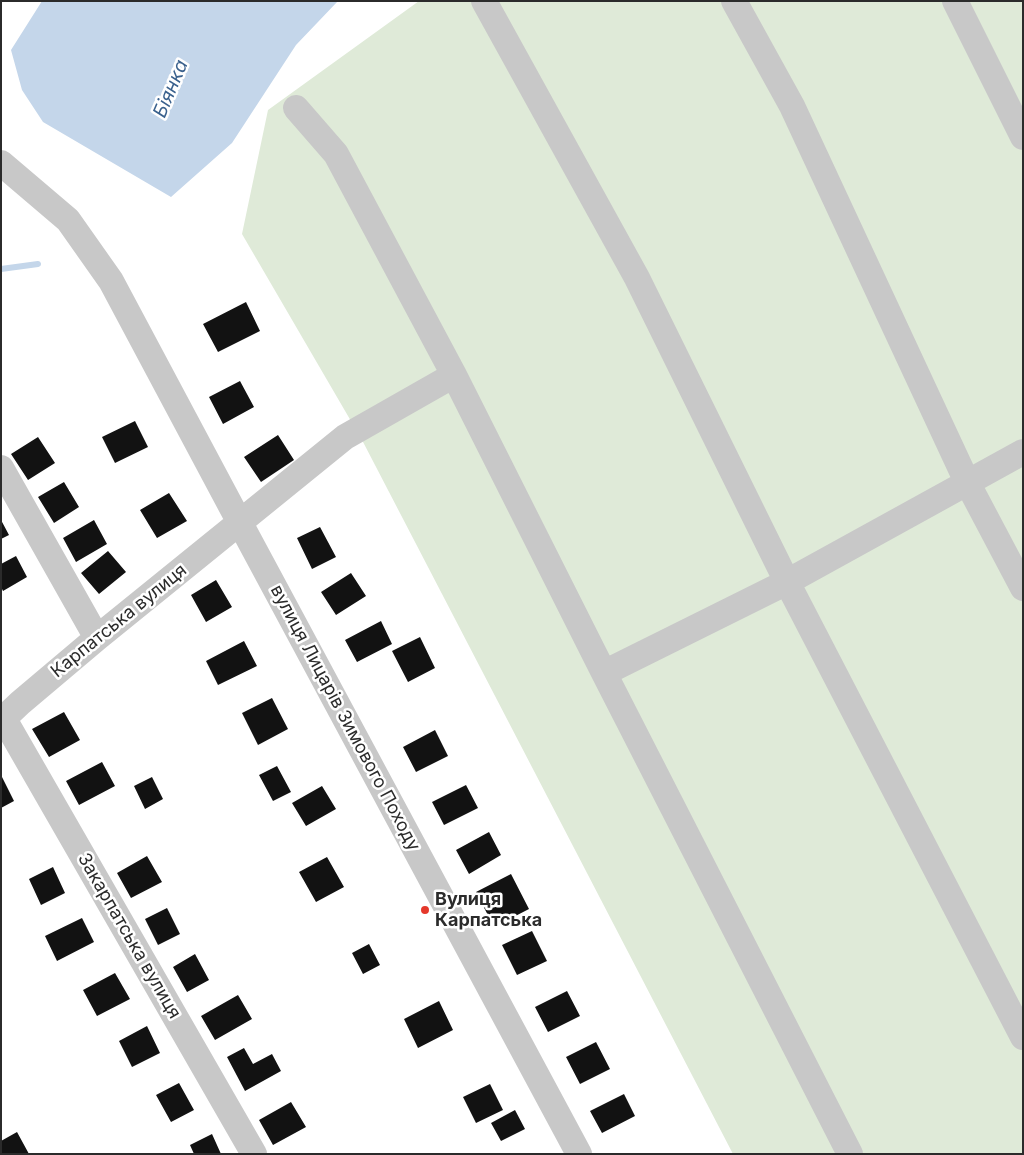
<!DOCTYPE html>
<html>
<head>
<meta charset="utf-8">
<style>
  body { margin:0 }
  #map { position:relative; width:1024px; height:1155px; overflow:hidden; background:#fff; font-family:Inter,sans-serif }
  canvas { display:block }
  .frame { position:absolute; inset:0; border:2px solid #2b2b2b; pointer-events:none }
</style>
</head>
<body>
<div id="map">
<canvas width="1024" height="1155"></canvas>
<div class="frame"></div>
</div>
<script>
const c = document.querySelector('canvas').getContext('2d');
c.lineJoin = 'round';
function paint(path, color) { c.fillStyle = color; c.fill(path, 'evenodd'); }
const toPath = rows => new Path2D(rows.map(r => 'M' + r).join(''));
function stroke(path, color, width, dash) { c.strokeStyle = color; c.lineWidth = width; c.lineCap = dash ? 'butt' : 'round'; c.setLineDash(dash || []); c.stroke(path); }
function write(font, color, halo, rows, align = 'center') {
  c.font = font + ' Inter,sans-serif'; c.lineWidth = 5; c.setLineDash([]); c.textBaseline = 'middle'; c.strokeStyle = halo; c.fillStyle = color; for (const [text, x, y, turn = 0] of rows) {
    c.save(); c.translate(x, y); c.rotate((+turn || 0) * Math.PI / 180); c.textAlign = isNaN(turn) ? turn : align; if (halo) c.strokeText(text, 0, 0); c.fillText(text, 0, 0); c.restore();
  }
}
const green = toPath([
  [419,1,1023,1,1023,1154,733,1154,362,440,242,234,268,110]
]);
const water = toPath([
  [42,1,338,1,296,45,232,143,171,197,43,122,22,90,11,50]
]);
const stream = toPath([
  [1,269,38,264]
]);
const building = toPath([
  [246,302,260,331,218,352,203,324],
  [240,381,254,407,223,424,209,397],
  [135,421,148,447,115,463,102,437],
  [278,435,294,460,261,482,244,457],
  [38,437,55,463,28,480,11,454],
  [64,482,79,507,54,523,38,497],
  [169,493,187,521,157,538,140,510],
  [1,520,9,535,1,539],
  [94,520,107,544,76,562,63,538],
  [320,527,336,557,312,569,297,538],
  [108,551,126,572,99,594,81,573],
  [16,556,27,577,3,591,1,587,1,564],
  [351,573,366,596,336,615,321,592],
  [216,580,232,607,206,622,191,595],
  [381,621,392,644,357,662,345,640],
  [420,637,435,668,408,682,392,651],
  [244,641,257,666,218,685,206,661],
  [272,698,288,729,258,745,242,713],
  [64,712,80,740,49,757,32,729],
  [435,730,448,756,416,772,403,747],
  [102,762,115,786,79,805,66,781],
  [277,766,291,792,273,801,259,775],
  [1,775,14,801,1,808],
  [152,777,163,799,145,809,134,786],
  [466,785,478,808,444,825,432,802],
  [322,786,336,809,306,826,292,803],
  [489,832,501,855,469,874,456,850],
  [147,856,162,882,131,898,117,873],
  [327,857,344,887,316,902,299,872],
  [53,867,65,893,41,905,29,879],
  [511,874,529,909,494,927,476,892],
  [167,908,180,934,158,945,145,919],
  [82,918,94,942,57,961,45,936],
  [532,931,547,961,517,975,502,945],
  [369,944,380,965,363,974,352,953],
  [195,954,209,980,187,992,173,967],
  [115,973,130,999,97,1016,83,990],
  [567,991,580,1016,548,1032,535,1007],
  [238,995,252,1019,215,1040,201,1016],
  [439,1001,453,1030,418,1048,404,1019],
  [147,1026,160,1053,132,1067,119,1041],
  [596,1042,610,1069,580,1084,566,1057],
  [244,1048,253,1064,272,1054,281,1071,245,1091,227,1057],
  [179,1083,194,1110,171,1122,156,1095],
  [490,1084,503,1110,476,1123,463,1097],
  [624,1094,635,1116,602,1133,590,1111],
  [291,1102,306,1127,273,1145,259,1120],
  [515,1110,525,1129,501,1141,491,1123],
  [17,1132,29,1154,1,1154,1,1141],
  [212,1134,221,1154,194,1154,190,1145]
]);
const minor = toPath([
  [484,1,637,278,787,582,1023,1037],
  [734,1,792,106,967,482,1023,588],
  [955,1,1023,137],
  [296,108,336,154,454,375,604,673,850,1154],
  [1,163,68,220,111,281,240,523,579,1154],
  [1,468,97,638],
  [604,673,787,582,1023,452],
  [4,719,254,1154],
  [1,721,20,703,97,638,345,437,454,375]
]);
const markers = [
  [425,910,5,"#e5382b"]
];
const streetNames = [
  ["Карпатська вулиця",119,621,-39],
  ["вулиця Лицарів Зимового Походу",345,718,62],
  ["Закарпатська вулиця",129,936,60]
];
const poiNames = [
  ["Вулиця",435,900],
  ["Карпатська",435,921]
];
const waterNames = [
  ["Біянка",171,89,-67]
];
paint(green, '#dfead8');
paint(water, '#c4d6ea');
stroke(stream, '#c4d6ea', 6);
paint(building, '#121212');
stroke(minor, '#c8c8c8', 26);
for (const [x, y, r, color] of markers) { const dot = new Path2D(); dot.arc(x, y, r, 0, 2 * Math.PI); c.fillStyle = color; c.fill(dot); stroke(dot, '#fff', 2); }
write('18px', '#2b2b2b', '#fff', streetNames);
write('bold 18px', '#2b2b2b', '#fff', poiNames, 'left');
write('italic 19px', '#3a618d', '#fff', waterNames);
</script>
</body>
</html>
